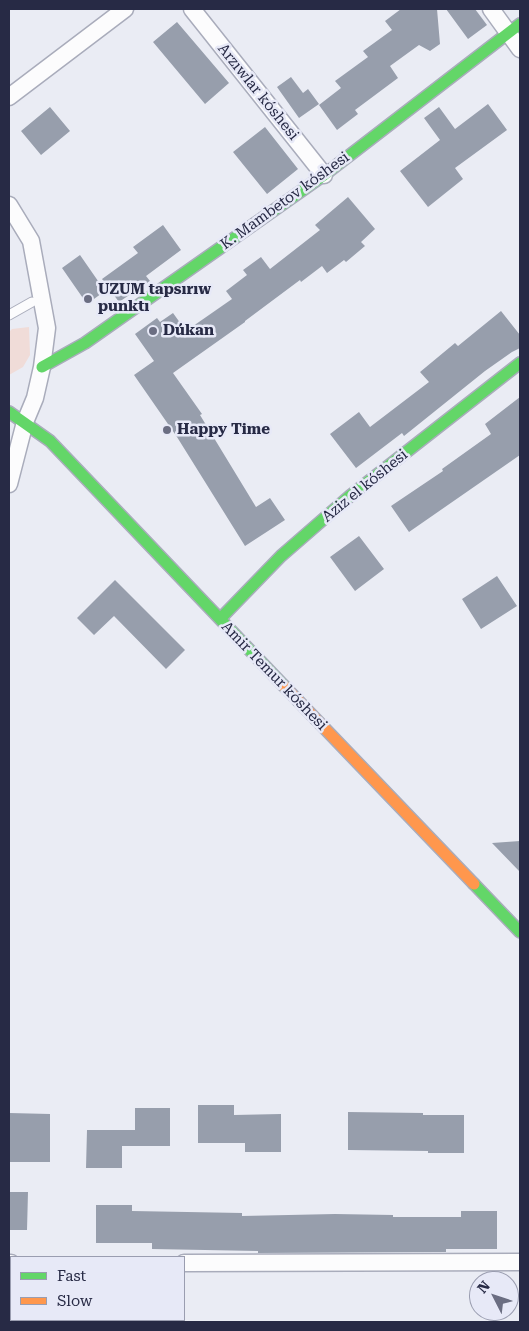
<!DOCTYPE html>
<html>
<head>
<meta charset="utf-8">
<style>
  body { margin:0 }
  #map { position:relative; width:529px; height:1331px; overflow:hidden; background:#eaecf4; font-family:"Roboto Serif",serif }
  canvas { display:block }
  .frame { position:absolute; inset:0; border:10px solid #272a45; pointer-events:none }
  .legend { position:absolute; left:10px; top:1256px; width:175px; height:65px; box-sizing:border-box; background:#e7e9f7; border:1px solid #9a9db0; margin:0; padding:6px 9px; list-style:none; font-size:15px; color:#272a45 }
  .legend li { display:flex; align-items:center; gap:10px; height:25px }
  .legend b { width:25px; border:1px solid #9a9db0 }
  .north { position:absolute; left:469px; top:1271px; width:50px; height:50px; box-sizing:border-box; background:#e7e9f7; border:1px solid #9a9db0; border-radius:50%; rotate:311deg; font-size:14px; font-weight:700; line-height:20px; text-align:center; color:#272a45 }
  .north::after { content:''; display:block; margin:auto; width:18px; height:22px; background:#6b6e82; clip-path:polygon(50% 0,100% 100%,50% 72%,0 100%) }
</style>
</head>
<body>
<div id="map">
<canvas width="529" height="1331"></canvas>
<div class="frame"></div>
<ul class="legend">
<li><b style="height:6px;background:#63d668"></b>Fast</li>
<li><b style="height:6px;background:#ff974d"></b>Slow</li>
</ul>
<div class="north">N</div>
</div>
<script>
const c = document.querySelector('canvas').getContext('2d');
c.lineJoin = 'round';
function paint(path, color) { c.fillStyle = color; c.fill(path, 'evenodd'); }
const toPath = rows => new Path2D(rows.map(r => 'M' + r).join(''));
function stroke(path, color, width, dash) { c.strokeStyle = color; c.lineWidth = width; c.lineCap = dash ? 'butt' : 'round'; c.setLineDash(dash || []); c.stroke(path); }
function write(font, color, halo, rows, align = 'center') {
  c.font = font + ' "Roboto Serif",serif'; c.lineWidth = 5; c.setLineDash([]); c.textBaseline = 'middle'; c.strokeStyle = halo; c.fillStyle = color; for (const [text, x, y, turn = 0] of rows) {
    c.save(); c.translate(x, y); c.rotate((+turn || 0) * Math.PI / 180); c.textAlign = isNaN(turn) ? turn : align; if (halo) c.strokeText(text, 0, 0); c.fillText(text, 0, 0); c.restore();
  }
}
const green = toPath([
  [29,327,30,355,23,367,9,375,9,332,12,329]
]);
const building = toPath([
  [401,9,437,9,440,44,430,51,419,45,390,66,398,78,355,110,358,114,337,130,319,105,341,88,335,81,368,57,363,51,392,30,385,21],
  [446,9,475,9,487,25,468,39],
  [177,22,229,83,205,104,153,42],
  [291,77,303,93,308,89,319,104,299,118,277,87],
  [488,104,507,130,455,168,463,179,428,207,400,171,440,140,424,118,439,107,455,129],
  [50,107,70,131,41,155,21,131],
  [265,127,298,169,267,194,233,152],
  [348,197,375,229,361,242,365,246,346,262,344,260,327,273,322,266,301,282,300,280,245,321,245,322,173,373,202,414,200,415,256,507,270,498,285,520,245,546,177,437,134,375,154,361,135,334,157,318,160,322,173,313,186,331,232,299,226,291,247,275,243,270,261,257,270,269,320,230,315,225],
  [163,225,181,250,146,276,150,281,119,302,102,279,138,253,133,247],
  [80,255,105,291,87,304,62,268],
  [501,311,520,335,520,348,512,352,485,371,404,436,402,433,356,468,330,434,359,412,370,427,429,382,420,372,455,343,458,346],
  [520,397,520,455,409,532,391,506,443,471,442,469,491,434,485,424],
  [359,536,384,569,355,591,330,557],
  [497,576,517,606,481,629,462,599],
  [115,580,185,650,166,669,114,616,94,635,77,618],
  [520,841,520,872,492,843],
  [198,1105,234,1105,234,1115,281,1114,281,1152,245,1152,245,1143,198,1143],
  [135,1108,170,1108,170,1146,122,1146,122,1168,86,1168,87,1130,135,1130],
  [348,1112,423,1113,423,1115,464,1115,464,1153,428,1153,428,1151,348,1150],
  [9,1113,50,1114,50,1162,9,1162],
  [9,1192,28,1192,27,1230,9,1230],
  [96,1205,132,1205,132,1211,242,1213,242,1216,335,1214,393,1215,393,1217,461,1217,461,1211,497,1211,497,1249,446,1249,446,1252,258,1253,258,1251,152,1249,152,1243,96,1243]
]);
const lane = toPath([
  [9,315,32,302]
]);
const street = toPath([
  [192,9,324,175],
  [491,9,520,49],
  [9,97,125,9],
  [9,205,31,241,47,328,42,367,35,398,25,422,9,484],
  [9,1263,11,1263],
  [184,1263,520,1262]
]);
const fast = toPath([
  [42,367,85,343,324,175,520,24],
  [9,412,50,441,284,686],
  [220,619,281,556,350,496,520,363],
  [474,884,520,932]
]);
const slow = toPath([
  [284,686,474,884]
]);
const markers = [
  [88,299,5,"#6b6e82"],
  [153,331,5,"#6b6e82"],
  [167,430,5,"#6b6e82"]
];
const streetNames = [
  ["Arzıwlar kóshesi",258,92,51],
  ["K. Mambetov kóshesi",285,201,-36],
  ["Aziz el kóshesi",365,486,-39],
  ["Amir Temur kóshesi",274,676,46]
];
const poiNames = [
  ["UZUM tapsırıw",98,290],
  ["punktı",98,307],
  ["Dúkan",163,331],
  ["Happy Time",177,430]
];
paint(green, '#f0dcd8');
paint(building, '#979eac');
stroke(lane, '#a9acbb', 11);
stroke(street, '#a9acbb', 19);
stroke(fast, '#a9acbb', 14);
stroke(slow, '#a9acbb', 14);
stroke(lane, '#fcfcfd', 9);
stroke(street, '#fcfcfd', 16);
stroke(fast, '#63d668', 11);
stroke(slow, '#ff974d', 11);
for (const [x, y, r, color] of markers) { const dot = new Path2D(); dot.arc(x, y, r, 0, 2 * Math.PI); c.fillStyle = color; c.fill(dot); stroke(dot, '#e7e9f7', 2); }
write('15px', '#272a45', '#e7e9f7', streetNames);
write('bold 15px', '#272a45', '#e7e9f7', poiNames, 'left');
</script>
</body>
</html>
